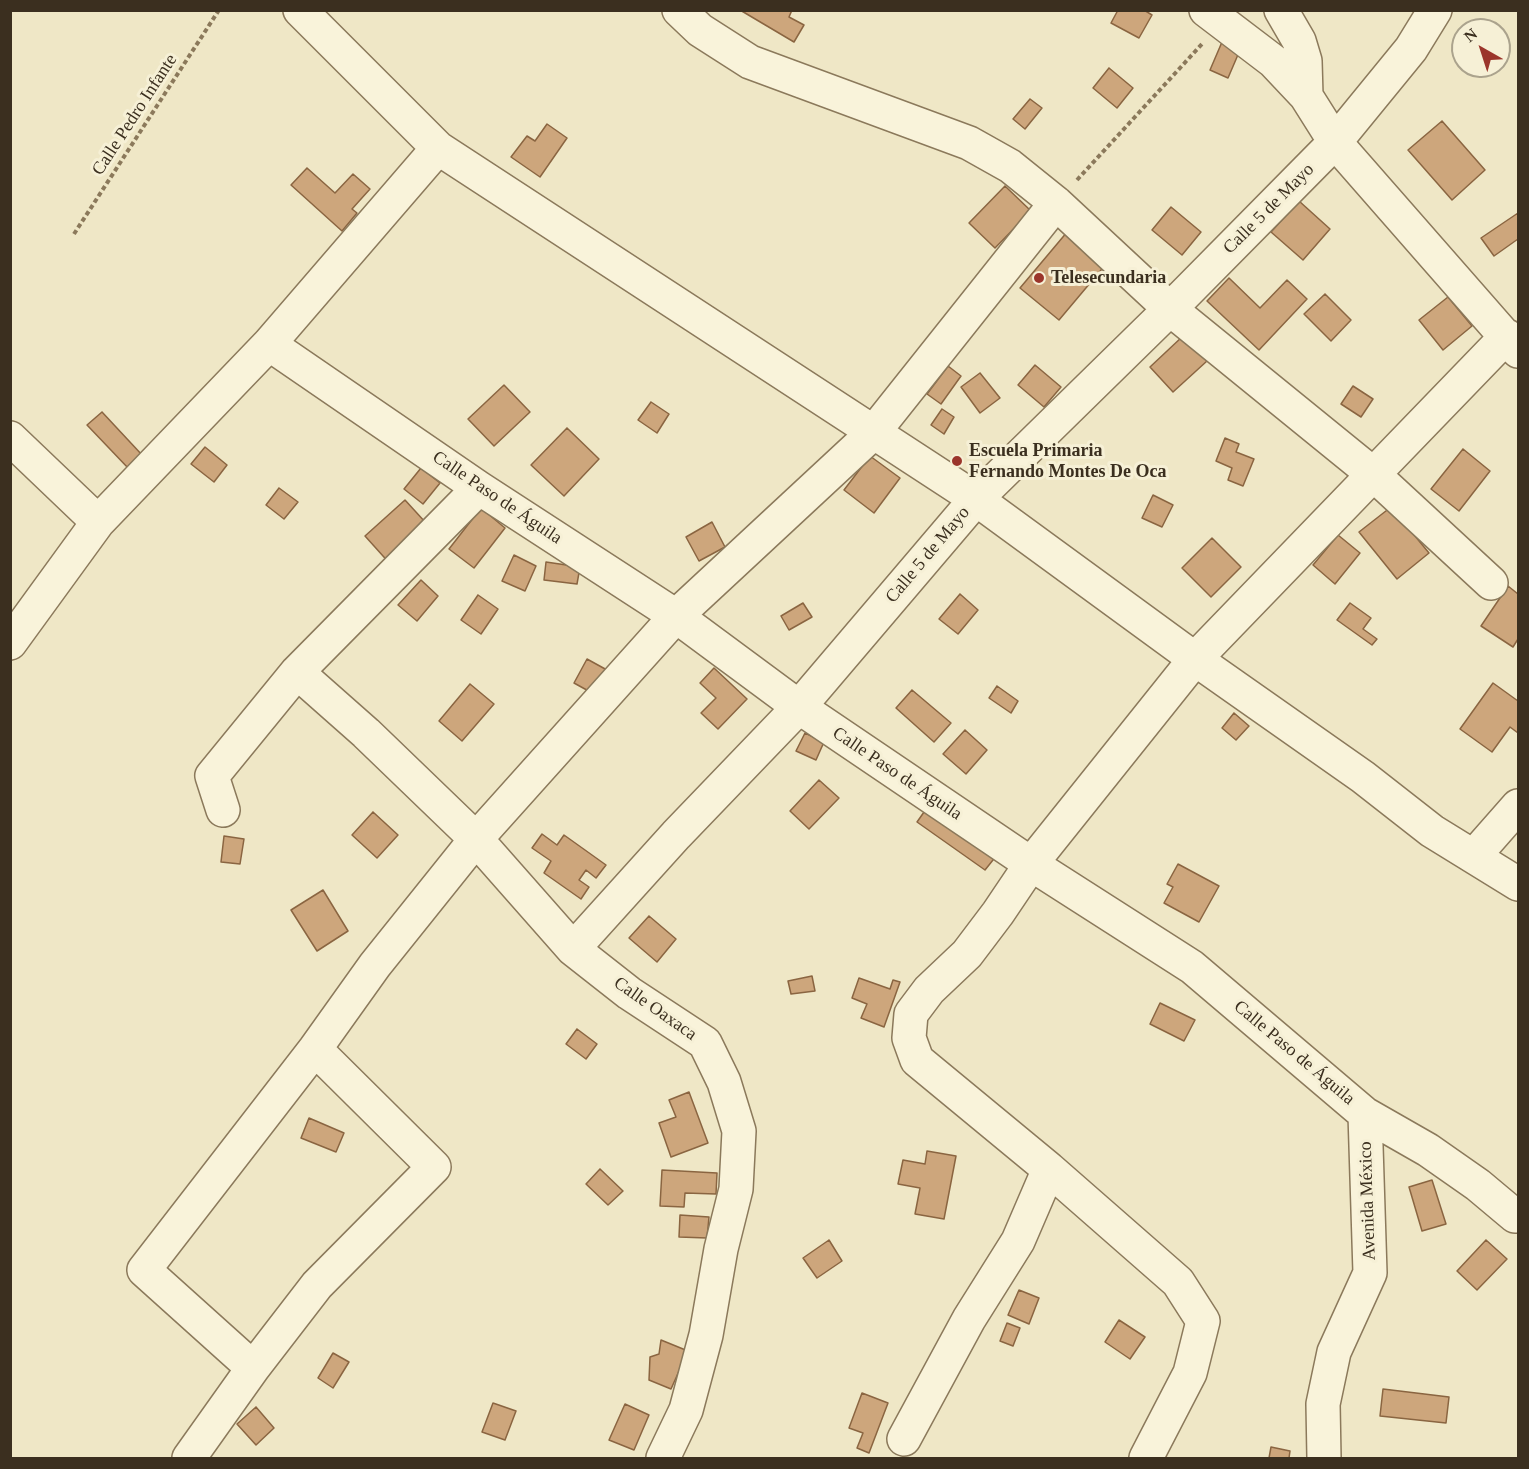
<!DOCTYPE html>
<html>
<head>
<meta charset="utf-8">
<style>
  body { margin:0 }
  #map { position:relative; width:1529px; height:1469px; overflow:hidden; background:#efe7c6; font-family:Georgia,serif }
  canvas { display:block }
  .frame { position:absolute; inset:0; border:12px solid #3b2f1f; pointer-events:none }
  .north { position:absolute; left:1451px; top:18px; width:60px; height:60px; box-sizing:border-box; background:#f6f0d6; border:2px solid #aba38d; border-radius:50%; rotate:321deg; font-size:16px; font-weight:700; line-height:24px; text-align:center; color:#3b2f1f }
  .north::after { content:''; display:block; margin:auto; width:21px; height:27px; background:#9b352b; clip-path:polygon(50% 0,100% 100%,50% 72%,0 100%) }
</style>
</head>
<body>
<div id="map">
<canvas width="1529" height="1469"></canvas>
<div class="frame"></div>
<div class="north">N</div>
</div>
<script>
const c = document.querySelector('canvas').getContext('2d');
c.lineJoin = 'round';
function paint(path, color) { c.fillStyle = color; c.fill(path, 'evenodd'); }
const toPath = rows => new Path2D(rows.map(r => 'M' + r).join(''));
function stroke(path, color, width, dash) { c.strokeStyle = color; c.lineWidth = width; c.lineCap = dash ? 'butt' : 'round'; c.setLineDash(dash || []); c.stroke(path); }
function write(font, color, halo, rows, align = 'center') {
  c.font = font + ' Georgia,serif'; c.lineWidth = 6; c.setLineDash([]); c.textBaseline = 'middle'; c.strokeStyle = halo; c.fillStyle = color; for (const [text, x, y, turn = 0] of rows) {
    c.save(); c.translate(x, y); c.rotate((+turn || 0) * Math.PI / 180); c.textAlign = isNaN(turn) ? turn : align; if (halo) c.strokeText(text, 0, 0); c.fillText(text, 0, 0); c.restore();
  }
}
const building = toPath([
  [740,10,792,10,789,17,804,25,794,42,740,10],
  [1118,10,1144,10,1152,15,1139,38,1111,23,1118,10],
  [1222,42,1240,50,1228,78,1210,70,1222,42],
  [1109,68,1133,88,1117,108,1093,88,1109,68],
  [1030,99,1042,108,1025,129,1013,119,1030,99],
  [1442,121,1485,170,1452,200,1408,150,1442,121],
  [547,124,567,138,540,177,511,157,527,136,535,141,547,124],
  [307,168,335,193,353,174,370,189,352,209,357,213,342,231,291,185,307,168],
  [1005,186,1031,211,995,248,969,223,1005,186],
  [1299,201,1330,229,1303,260,1271,232,1299,201],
  [1171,207,1201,232,1182,255,1152,230,1171,207],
  [1518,213,1518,239,1494,256,1481,238,1518,213],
  [1073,225,1112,257,1059,320,1020,288,1073,225],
  [1229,278,1260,308,1287,280,1307,299,1259,350,1207,301,1229,278],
  [1325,294,1351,320,1331,341,1304,314,1325,294],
  [1448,297,1472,326,1443,350,1419,320,1448,297],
  [1183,336,1207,361,1173,392,1150,367,1183,336],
  [1035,365,1061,387,1044,407,1018,385,1035,365],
  [948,366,961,376,941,404,927,394,948,366],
  [980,373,1000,398,980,413,961,387,980,373],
  [504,385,530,412,494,446,468,419,504,385],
  [1353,386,1373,399,1361,417,1341,404,1353,386],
  [651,402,669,414,657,433,638,420,651,402],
  [942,409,954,417,944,434,931,425,942,409],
  [102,412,143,456,129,469,87,425,102,412],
  [567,428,599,459,564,496,531,465,567,428],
  [1225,438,1239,444,1236,452,1254,459,1243,486,1228,480,1232,468,1216,461,1225,438],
  [205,447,227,465,214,482,191,464,205,447],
  [1463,449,1490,471,1459,511,1431,489,1463,449],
  [870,456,900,478,874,513,844,490,870,456],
  [421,468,440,483,423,504,404,489,421,468],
  [279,488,298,502,284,519,266,505,279,488],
  [1153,495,1173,505,1162,527,1142,518,1153,495],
  [405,500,426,523,392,566,365,536,405,500],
  [1391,507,1429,553,1397,579,1359,532,1391,507],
  [481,508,505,528,474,568,449,549,481,508],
  [712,522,725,547,699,561,686,537,712,522],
  [1338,535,1360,553,1335,584,1313,565,1338,535],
  [1212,538,1241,567,1211,597,1182,568,1212,538],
  [514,555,536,566,525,591,502,581,514,555],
  [546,562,580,567,577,584,544,580,546,562],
  [421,580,438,596,417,621,398,605,421,580],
  [1508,586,1518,594,1518,639,1513,647,1481,626,1508,586],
  [960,594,978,610,958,634,939,619,960,594],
  [478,595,498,609,481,634,461,620,478,595],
  [803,603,812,617,789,630,781,616,803,603],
  [1350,603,1371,618,1363,629,1377,639,1372,645,1337,620,1350,603],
  [587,659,607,670,594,694,574,683,587,659],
  [714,668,747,699,718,729,701,713,716,698,700,683,714,668],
  [1493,683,1518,701,1518,733,1510,727,1492,752,1460,729,1493,683],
  [470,684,494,704,462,741,439,721,470,684],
  [997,686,1018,701,1011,713,989,698,997,686],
  [912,690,951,723,934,742,896,708,912,690],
  [1234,713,1249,726,1236,740,1222,728,1234,713],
  [965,730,987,750,966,774,943,754,965,730],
  [805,733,824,742,816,760,796,751,805,733],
  [819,780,839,798,809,829,790,811,819,780],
  [929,805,997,855,985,870,917,822,929,805],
  [373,812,398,835,377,858,352,835,373,812],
  [542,834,557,845,564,835,606,865,596,878,586,870,579,880,589,887,581,899,544,873,551,861,532,848,542,834],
  [224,836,244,839,240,864,221,862,224,836],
  [1178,864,1219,886,1199,922,1164,903,1173,887,1167,884,1178,864],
  [323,890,348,931,317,951,291,910,323,890],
  [649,916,676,939,657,962,629,938,649,916],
  [812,976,815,991,791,994,788,981,812,976],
  [859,978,890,989,893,980,900,982,884,1027,861,1018,867,1004,852,998,859,978],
  [1160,1003,1195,1020,1184,1041,1150,1024,1160,1003],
  [577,1029,597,1044,586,1059,566,1044,577,1029],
  [689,1092,708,1143,671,1157,659,1123,676,1117,669,1100,689,1092],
  [309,1118,344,1133,336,1152,301,1138,309,1118],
  [927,1151,956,1156,944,1219,915,1214,920,1188,898,1184,903,1160,925,1164,927,1151],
  [600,1169,623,1191,608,1205,586,1184,600,1169],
  [662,1170,717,1173,716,1194,685,1193,684,1207,660,1206,662,1170],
  [1432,1180,1446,1224,1422,1231,1409,1187,1432,1180],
  [680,1215,709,1217,707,1238,679,1237,680,1215],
  [829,1240,842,1261,817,1278,803,1258,829,1240],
  [1486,1240,1507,1259,1477,1290,1457,1271,1486,1240],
  [1019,1290,1039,1298,1029,1324,1008,1315,1019,1290],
  [1119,1320,1145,1337,1130,1359,1105,1342,1119,1320],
  [1007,1323,1020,1328,1013,1346,1000,1341,1007,1323],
  [661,1340,688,1351,671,1389,649,1380,650,1357,659,1354,661,1340],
  [333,1353,349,1362,333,1388,318,1378,333,1353],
  [1383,1389,1449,1397,1446,1423,1380,1416,1383,1389],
  [862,1393,888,1403,869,1453,857,1448,863,1433,849,1428,862,1393],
  [493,1403,516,1411,505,1440,482,1432,493,1403],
  [625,1404,649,1415,634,1450,609,1440,625,1404],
  [256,1407,274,1428,256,1445,237,1424,256,1407],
  [1271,1447,1290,1451,1289,1458,1269,1458,1271,1447]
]);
const path = toPath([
  [1077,180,1202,44],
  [74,234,219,10]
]);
const minor = toPath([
  [300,10,438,148,976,499,1195,659,1363,777,1432,831,1518,884],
  [679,10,700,30,750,62,969,143,1010,166,1056,203,1170,309,1373,474,1491,583],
  [1206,10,1273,61,1306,96,1335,142,1518,351],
  [1281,10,1299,41,1305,61,1306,96],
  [269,344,479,488,676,616,799,707,1031,864,1192,967,1365,1114,1428,1150,1478,1185,1515,1216],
  [10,438,98,522],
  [10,643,98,522,269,344,438,148],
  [297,672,366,733,476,839,573,949,629,993,705,1043,724,1082,739,1131,736,1189,721,1249,706,1335,686,1410,663,1458],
  [223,810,212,776,297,672,479,488],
  [1474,856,1518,806],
  [573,949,676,835,799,707,976,499,1170,309,1335,142,1411,49,1435,10],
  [253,1368,144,1270,315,1049,375,965,476,839,676,616,873,433,1056,203],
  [904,1439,969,1319,1018,1241,1049,1169],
  [189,1458,253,1368,317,1285,434,1167,315,1049],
  [1146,1458,1190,1373,1203,1321,1178,1282,1049,1169,917,1060,909,1038,911,1014,929,990,967,954,998,913,1031,864,1195,659,1507,336],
  [1324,1458,1323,1404,1334,1352,1370,1273,1365,1114]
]);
const markers = [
  [1039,278,6,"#9b352b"],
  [957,461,6,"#9b352b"]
];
const streetNames = [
  ["Calle Pedro Infante",135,115,-57],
  ["Calle 5 de Mayo",1269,209,-45],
  ["Calle Paso de Águila",497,498,34],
  ["Calle 5 de Mayo",928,555,-50],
  ["Calle Paso de Águila",897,774,34],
  ["Calle Oaxaca",655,1009,35],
  ["Calle Paso de Águila",1294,1053,40],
  ["Avenida México",1368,1201,-92]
];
const poiNames = [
  ["Telesecundaria",1051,278],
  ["Escuela Primaria",969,451],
  ["Fernando Montes De Oca",969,472]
];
paint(building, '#cda67c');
stroke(building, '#8a6541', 1.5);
stroke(minor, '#8b795b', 36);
stroke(path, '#8b795b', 4, [4.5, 3]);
stroke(minor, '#f9f3da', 33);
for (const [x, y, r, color] of markers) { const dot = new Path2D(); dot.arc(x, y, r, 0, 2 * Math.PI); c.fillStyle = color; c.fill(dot); stroke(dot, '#f6f0d6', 2); }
write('18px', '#3b2f1f', '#f6f0d6', streetNames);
write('bold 18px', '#3b2f1f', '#f6f0d6', poiNames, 'left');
</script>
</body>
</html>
